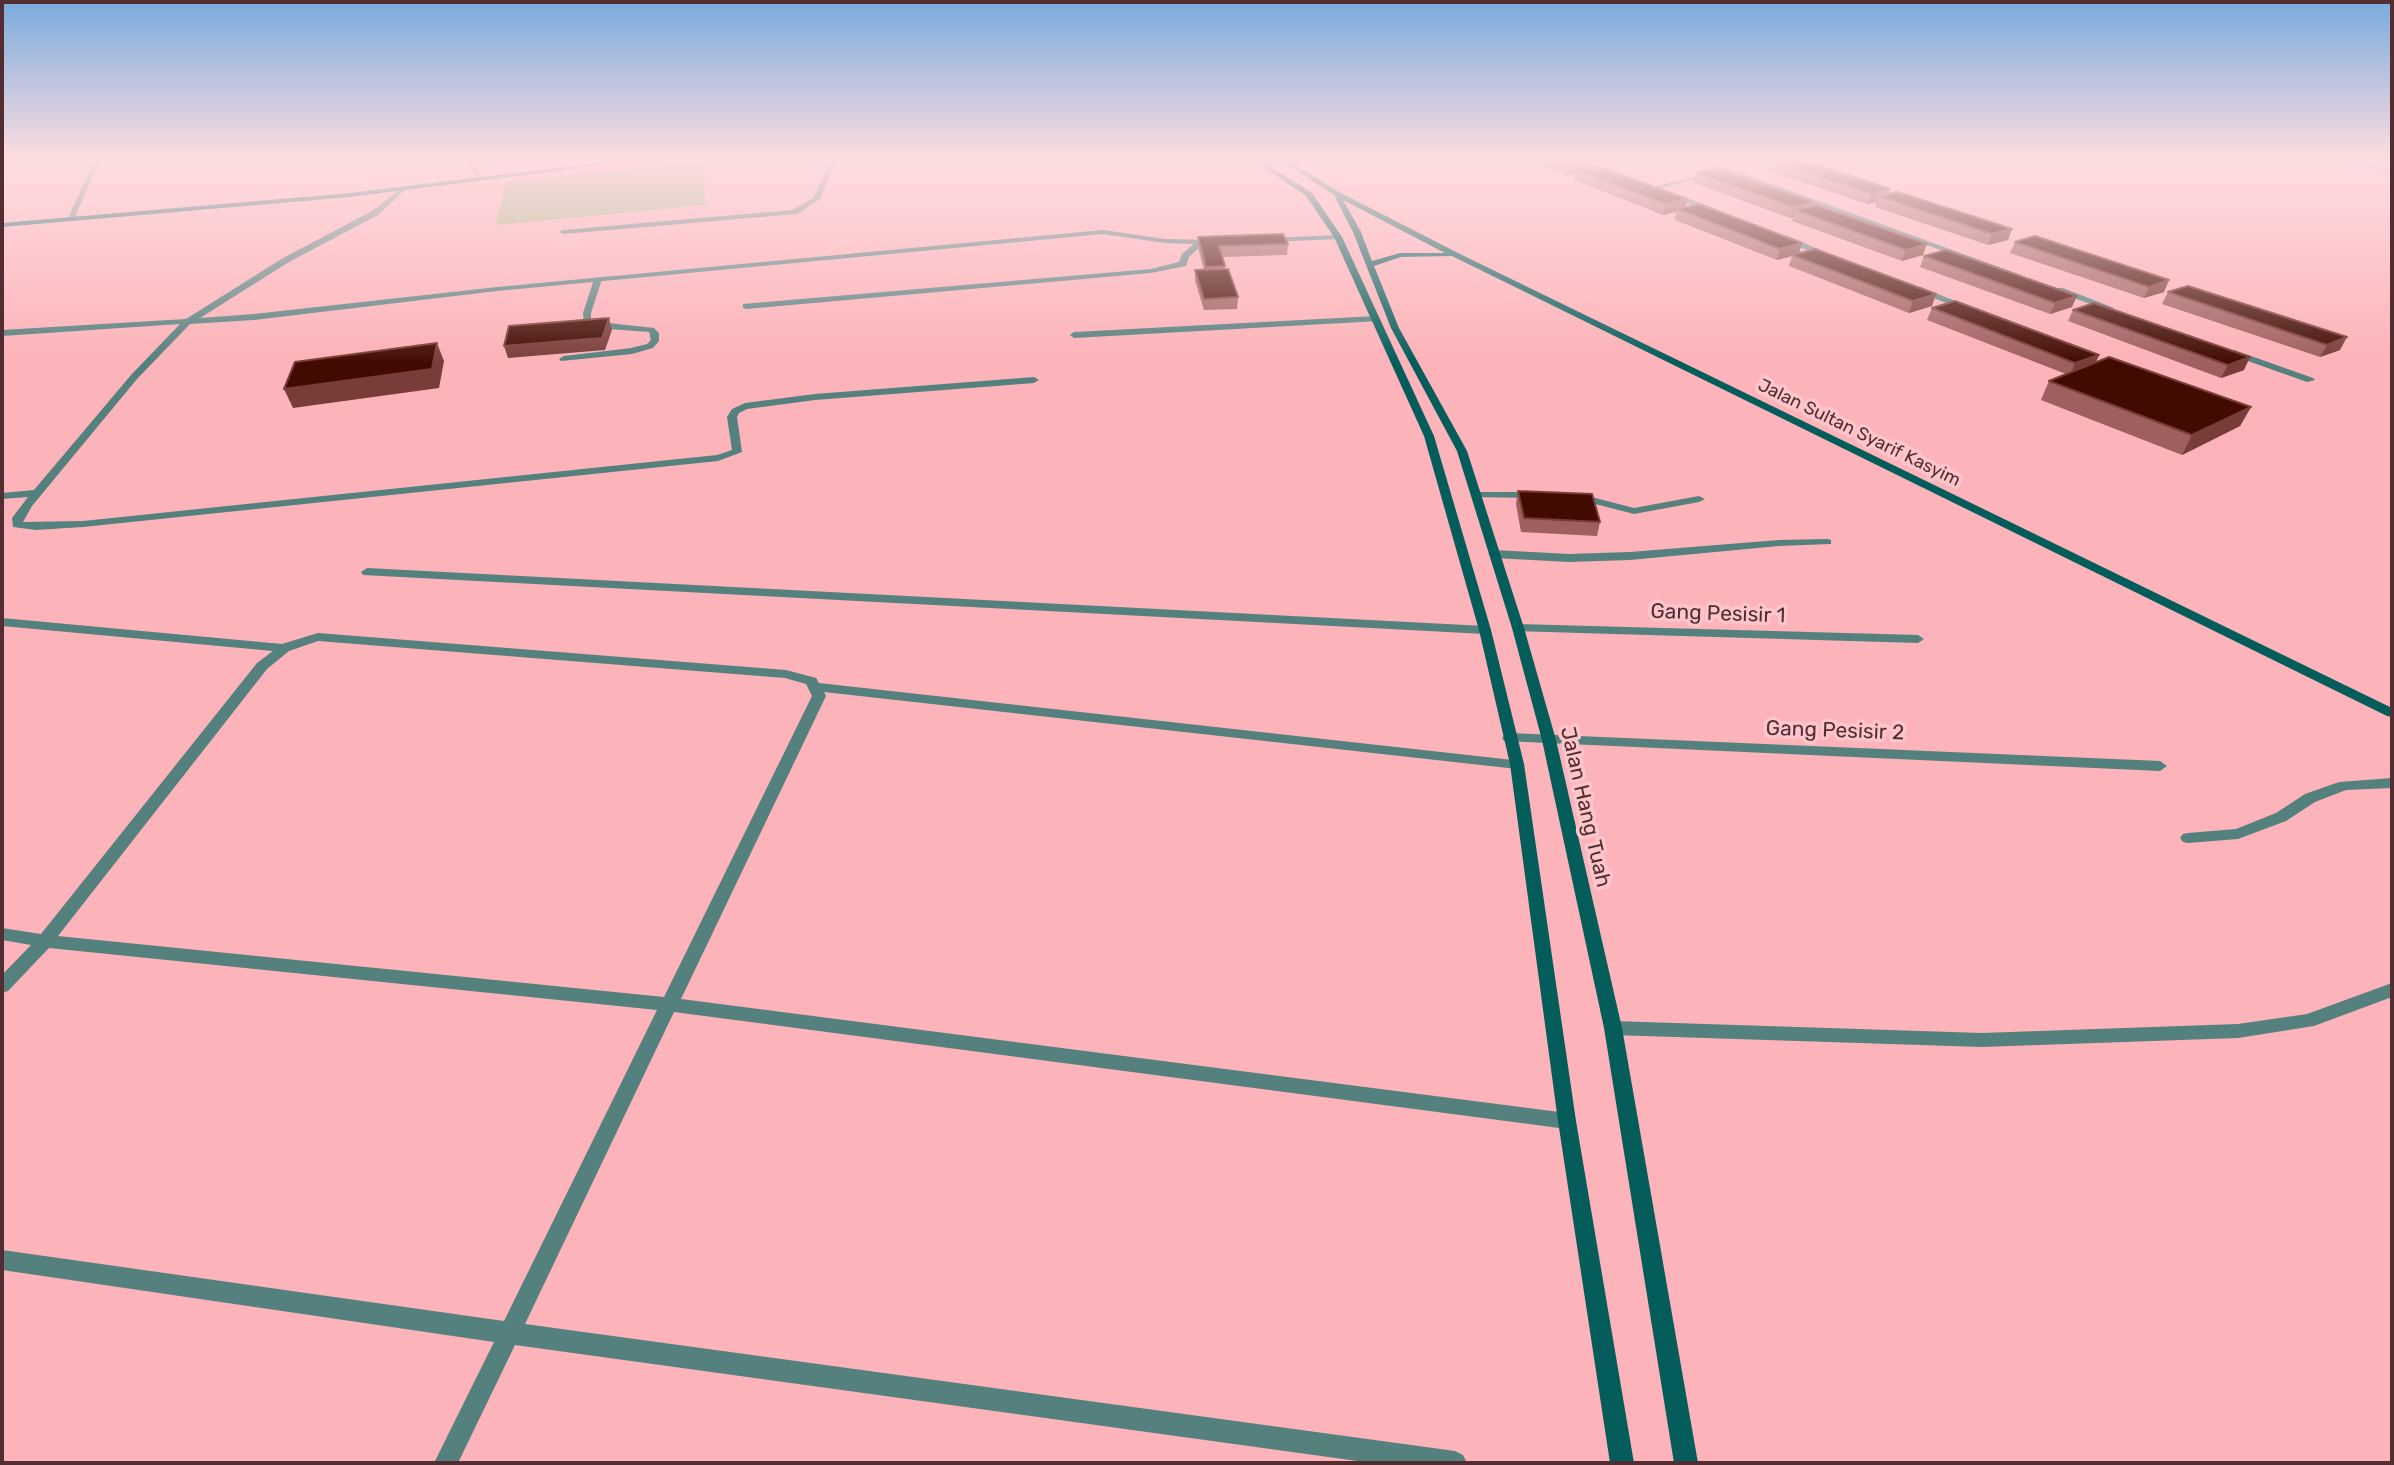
<!DOCTYPE html>
<html>
<head>
<meta charset="utf-8">
<style>
  body { margin:0 }
  #map { position:relative; width:2394px; height:1465px; overflow:hidden; background:#fcb3b9; font-family:Rubik,sans-serif }
  canvas { display:block }
  .frame { position:absolute; inset:0; border:4px solid #522e32; pointer-events:none }
</style>
</head>
<body>
<div id="map">
<canvas width="2394" height="1465"></canvas>
<div class="frame"></div>
</div>
<script>
const c = document.querySelector('canvas').getContext('2d');
c.lineJoin = 'round';
function paint(path, color) { c.fillStyle = color; c.fill(path, 'evenodd'); }
const toPath = rows => new Path2D(rows.map(r => 'M' + r).join(''));
function stroke(path, color, width, dash) { c.strokeStyle = color; c.lineWidth = width; c.lineCap = dash ? 'butt' : 'round'; c.setLineDash(dash || []); c.stroke(path); }
function write(font, color, halo, rows, align = 'center') {
  c.font = font + ' Rubik,sans-serif'; c.lineWidth = 7; c.setLineDash([]); c.textBaseline = 'middle'; c.strokeStyle = halo; c.fillStyle = color; for (const [text, x, y, turn = 0] of rows) {
    c.save(); c.translate(x, y); c.rotate((+turn || 0) * Math.PI / 180); c.textAlign = isNaN(turn) ? turn : align; if (halo) c.strokeText(text, 0, 0); c.fillText(text, 0, 0); c.restore();
  }
}
const green = toPath([
  [704,161,705,205,496,225,506,182]
]);
const stream = toPath([
  [2343,158,2392,172]
]);
const lane = toPath([
  [1690,158,1700,158,2018,274,2011,276,1690,158],
  [1713,172,1715,175,1661,188,1716,209,1716,213,1710,213,1650,188,1713,172],
  [1781,236,1787,236,1835,256,1828,258,1781,240,1781,236],
  [598,277,602,279,591,313,591,321,654,328,659,333,659,341,653,348,632,354,561,361,559,359,564,356,631,348,647,344,651,340,649,332,595,328,584,324,583,313,594,279,598,277],
  [1915,287,1921,287,1972,308,1965,310,1915,291,1915,287],
  [2057,288,2063,288,2114,308,2107,310,2057,292,2057,288],
  [2234,350,2313,378,2315,380,2307,382,2231,355,2229,353,2234,350]
]);
const street = toPath([
  [95,158,101,158,74,219,67,221,95,158],
  [465,158,471,158,483,180,479,180,465,158],
  [611,158,618,158,622,163,617,164,611,158],
  [831,158,837,158,820,199,797,214,563,234,559,232,563,230,792,210,813,198,831,158],
  [404,186,406,189,378,215,289,262,200,318,254,314,497,287,1103,230,1165,239,1217,240,1221,242,1217,244,1203,244,1189,257,1186,266,1151,273,746,309,743,308,743,304,1151,269,1179,262,1182,254,1194,244,1165,243,1103,234,497,291,254,320,190,324,137,379,32,506,23,522,83,521,717,455,732,450,727,417,732,409,745,403,815,394,1034,377,1039,380,1034,383,815,400,747,409,739,413,737,417,742,452,718,461,83,527,36,530,13,527,12,518,28,497,2,499,2,493,34,490,131,375,180,324,2,336,2,330,186,319,283,258,372,211,404,186],
  [1341,235,1341,239,1338,239,1269,242,1265,240,1269,238,1341,235],
  [1376,316,1380,319,1379,321,1074,338,1070,335,1074,332,1376,316],
  [1476,492,1534,492,1539,495,1534,498,1472,497,1472,493,1476,492],
  [1576,493,1634,508,1699,496,1705,499,1699,502,1634,514,1572,498,1572,494,1576,493],
  [1827,539,1831,540,1831,544,1779,546,1630,560,1569,562,1494,558,1488,554,1494,550,1569,554,1630,552,1779,540,1827,539],
  [367,568,1485,626,1491,630,1485,634,363,575,361,572,367,568],
  [2,618,282,644,318,633,786,670,816,678,819,683,1522,761,1524,764,1522,767,1517,769,824,692,826,696,681,999,1567,1113,1574,1115,1576,1121,1574,1127,1567,1129,674,1012,525,1324,1455,1451,1463,1455,1467,1463,1372,1463,515,1345,458,1463,434,1463,494,1342,2,1270,2,1250,504,1321,657,1010,49,948,8,991,2,993,2,975,31,945,2,940,2,928,41,934,257,663,273,651,2,626,2,618],
  [318,641,785,678,806,684,812,696,664,997,58,936,267,669,289,651,318,641],
  [1518,624,1918,635,1924,639,1918,643,1514,631,1512,628,1514,625,1518,624],
  [1509,733,2160,761,2167,766,2160,771,1504,741,1502,738,1504,735,1509,733],
  [2392,778,2392,788,2346,790,2315,802,2286,821,2238,839,2188,843,2183,842,2180,838,2183,834,2188,833,2236,829,2276,813,2305,794,2339,782,2392,778],
  [2392,983,2392,997,2314,1026,2238,1038,1982,1047,1613,1035,1607,1033,1604,1028,1607,1023,1613,1021,1982,1033,2238,1024,2307,1014,2392,983]
]);
const secondary = toPath([
  [640,158,661,158,350,197,2,227,2,223,350,193,640,158],
  [1249,158,1257,158,1312,193,1342,237,1434,436,1491,630,1524,764,1576,1121,1634,1463,1610,1463,1558,1121,1510,764,1479,630,1424,436,1334,237,1306,196,1249,158],
  [1276,158,1284,158,1339,192,1460,254,2392,708,2392,717,2387,716,1452,256,1401,257,1374,266,1399,328,1467,451,1524,628,1556,740,1622,1028,1698,1463,1674,1463,1604,1028,1542,740,1512,628,1457,451,1391,328,1353,232,1334,195,1276,158],
  [1343,200,1445,253,1400,253,1372,261,1361,232,1343,200]
]);
const wall = toPath([
  [1522,158,1580,158,1589,162,1588,168,1687,199,1685,207,1932,306,1909,313,1789,266,1792,256,1777,260,1675,220,1676,212,1663,215,1574,180,1576,174,1566,176],
  [1582,158,1636,158,1602,165],
  [1771,161,1890,189,1889,194,2008,240,1988,245,1875,207,1876,202,1867,204,1769,171],
  [1696,173,1814,202,1813,206,1923,255,1902,261,1792,221,1793,217,1790,218,1694,183],
  [1198,237,1288,244,1287,255,1222,257,1225,269,1238,297,1237,309,1204,310,1195,281,1195,270,1204,270,1198,248],
  [2015,242,2164,292,2144,298,2010,253],
  [1924,256,2072,307,2050,314,1920,267],
  [2168,292,2340,350,2320,357,2162,304],
  [1932,308,2099,355,2096,362,2251,407,2240,426,2182,455,2041,400,2049,381,2066,374,1927,320],
  [2073,310,2244,370,2221,378,2068,321],
  [1518,491,1600,522,1597,536,1521,532,1516,504]
]);
const shadedWall = toPath([
  [1603,158,1636,158,1602,165],
  [1589,162,1588,171,1576,170,1576,174,1566,176,1568,166],
  [1890,189,1887,199,1878,196,1876,202,1867,204,1871,194],
  [1687,199,1685,210,1677,209,1676,212,1663,215,1665,204],
  [1814,202,1811,213,1795,210,1793,217,1790,218,1793,207],
  [2012,229,2008,240,1988,245,1992,234],
  [1802,243,1799,254,1792,255,1792,256,1777,260,1780,249],
  [1927,244,1923,255,1902,261,1906,250],
  [2169,280,2164,292,2144,298,2149,287],
  [1936,294,1932,306,1909,313,1913,301],
  [2077,296,2072,307,2050,314,2055,303],
  [609,318,612,330,605,350,508,358,504,346],
  [2347,337,2340,350,2320,357,2327,345],
  [437,343,444,361,439,388,293,408,284,389],
  [2099,355,2093,368,2070,376,2075,363],
  [2250,357,2244,370,2221,378,2228,365],
  [2251,407,2240,426,2182,455,2192,435]
]);
const building = toPath([
  [1548,158,1580,158,1589,162,1568,166,1548,158],
  [1783,158,1796,158,1890,189,1871,194,1771,161,1783,158],
  [1598,166,1687,199,1665,204,1576,170,1598,166],
  [1716,168,1814,202,1793,207,1696,173,1716,168],
  [1898,192,2012,229,1992,234,1878,196,1898,192],
  [1699,204,1802,243,1780,249,1677,209,1699,204],
  [1816,205,1927,244,1906,250,1795,210,1816,205],
  [1283,234,1288,244,1219,246,1225,266,1206,267,1198,237,1283,234],
  [2035,236,2169,280,2149,287,2015,242,2035,236],
  [1815,249,1936,294,1913,301,1792,255,1815,249],
  [1946,250,2077,296,2055,303,1924,256,1946,250],
  [1228,269,1238,297,1204,299,1195,270,1228,269],
  [2188,286,2347,337,2327,345,2168,292,2188,286],
  [1955,301,2099,355,2075,363,1932,308,1955,301],
  [2094,303,2250,357,2228,365,2073,310,2094,303],
  [609,318,602,338,504,346,509,326,609,318],
  [437,343,432,369,284,389,295,362,437,343],
  [2109,357,2251,407,2192,435,2049,381,2109,357],
  [1518,491,1592,494,1600,522,1524,518,1518,491]
]);
const farStreetnames = [
  ["Jalan Sultan Syarif Kasyim",1859,433,26]
];
const streetNames = [
  ["Gang Pesisir 1",1718,614,2],
  ["Gang Pesisir 2",1835,731,2],
  ["Jalan Hang Tuah",1585,807,77]
];
paint(green, '#99b984');
stroke(stream, '#759dcd', 5);
paint(lane, '#54807e');
paint(street, '#54807e');
paint(secondary, '#045c5b');
paint(wall, '#9e5f5e');
paint(shadedWall, '#793d39');
paint(building, '#410b02');
stroke(building, '#793d39', 2);
const sky = c.createLinearGradient(0, 0, 0, 363);
sky.addColorStop(0, '#7aabdd');
sky.addColorStop(0.44, '#fedde0');
sky.addColorStop(1, '#fedde000');
c.fillStyle = sky;
c.fillRect(0, 0, 2394, 363);
write('18px', '#522e32', '#fec6ca', farStreetnames);
write('21px', '#522e32', '#fec6ca', streetNames);
</script>
</body>
</html>
